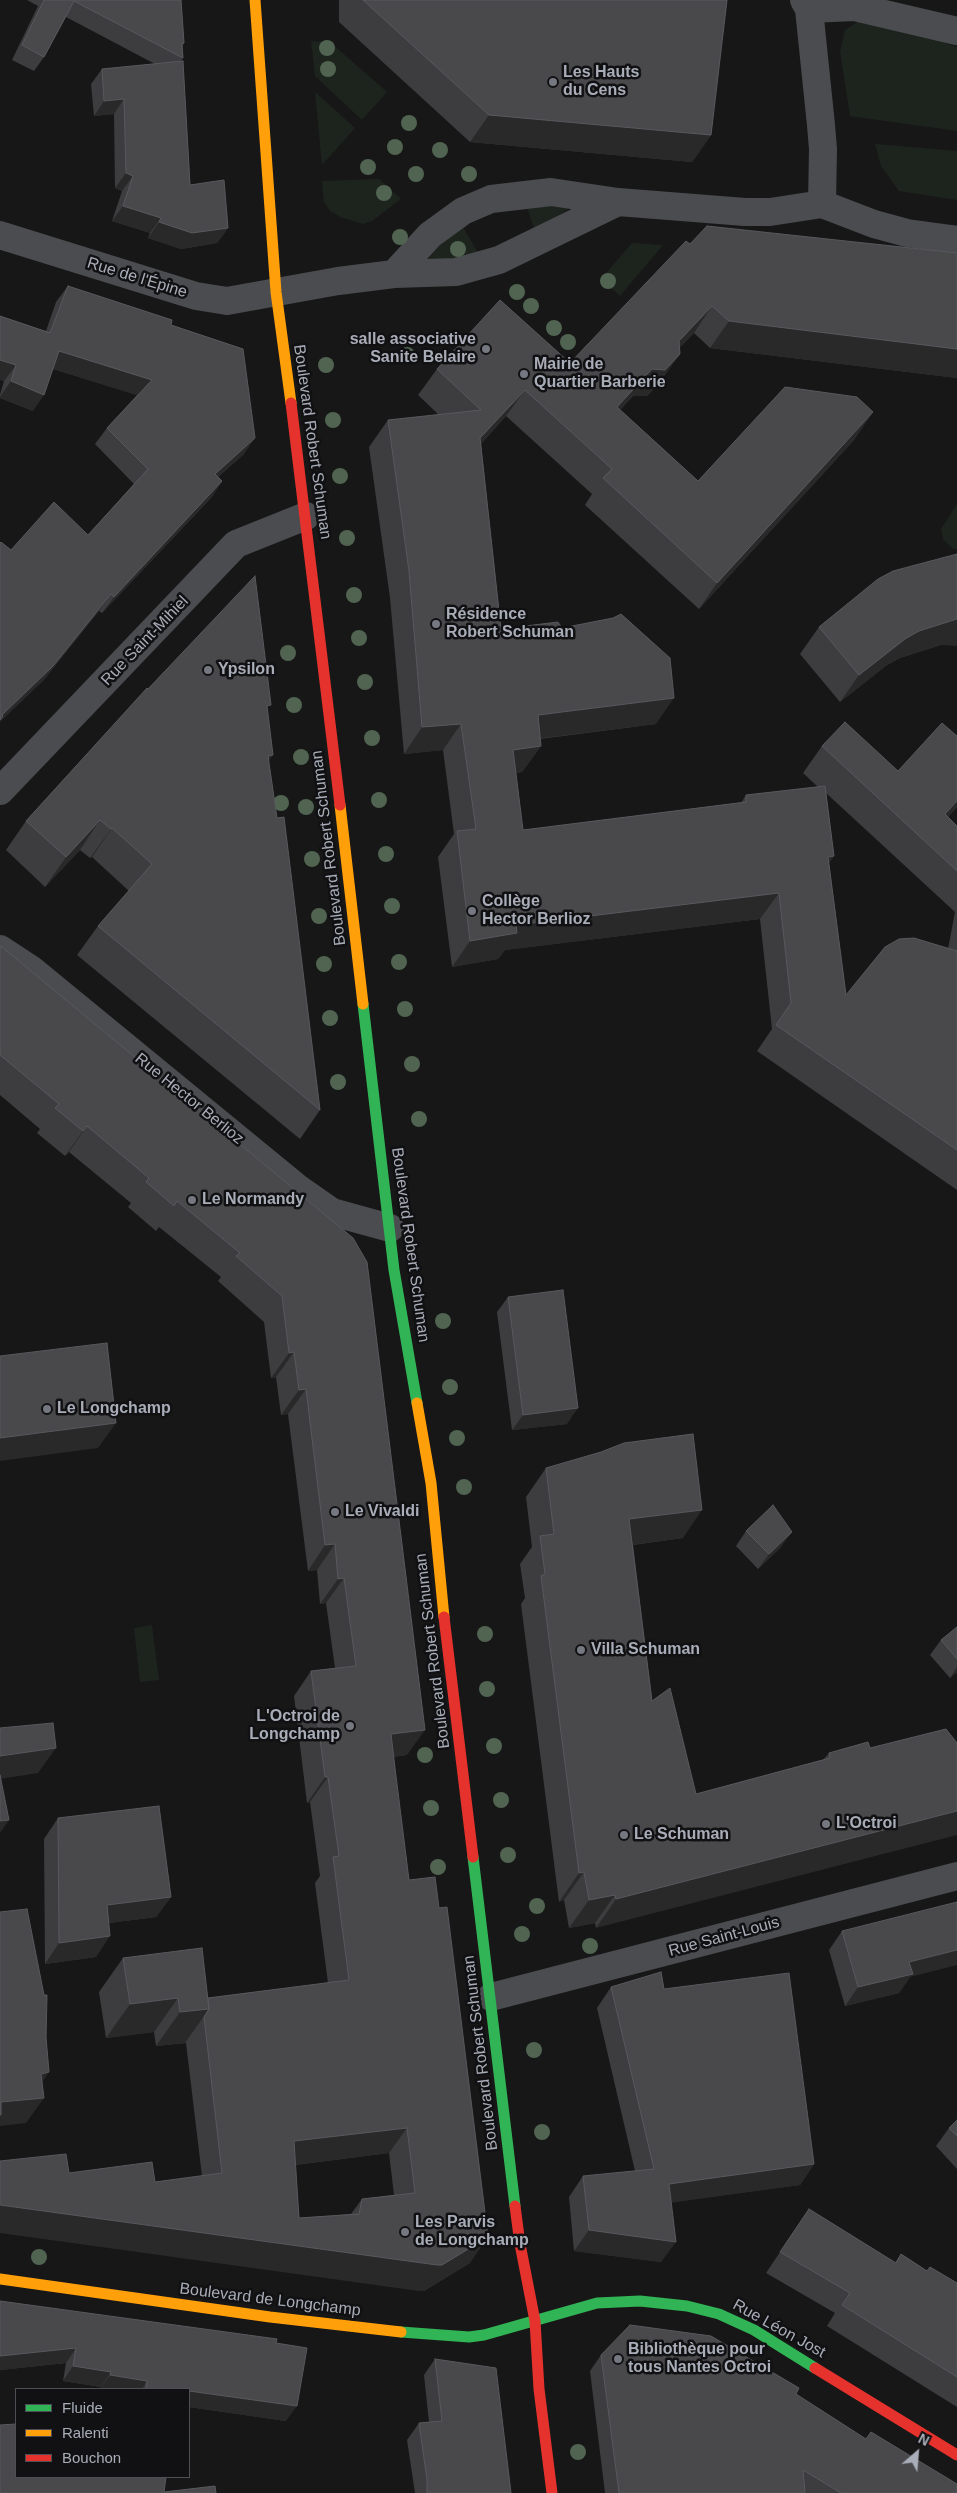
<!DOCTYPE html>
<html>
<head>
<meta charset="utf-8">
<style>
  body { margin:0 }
  #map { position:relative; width:957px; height:2493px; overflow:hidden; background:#171717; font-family:Helvetica,sans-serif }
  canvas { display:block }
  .legend { position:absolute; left:15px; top:2388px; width:175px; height:90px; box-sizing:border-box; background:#111113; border:1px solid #4d4f55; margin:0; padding:6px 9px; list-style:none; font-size:15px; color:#a8adb8 }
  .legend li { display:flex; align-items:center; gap:10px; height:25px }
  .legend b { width:25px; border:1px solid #4d4f55 }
  .north { position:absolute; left:892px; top:2428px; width:50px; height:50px; -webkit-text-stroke:4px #111113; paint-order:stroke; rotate:27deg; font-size:14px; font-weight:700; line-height:20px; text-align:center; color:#a8adb8 }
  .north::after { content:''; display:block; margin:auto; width:18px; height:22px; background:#a8adb8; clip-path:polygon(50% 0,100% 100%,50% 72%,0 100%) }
</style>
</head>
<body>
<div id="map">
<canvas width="957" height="2493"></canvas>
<ul class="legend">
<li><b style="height:6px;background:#30b455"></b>Fluide</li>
<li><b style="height:6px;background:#ff9f0a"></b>Ralenti</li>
<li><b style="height:6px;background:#e5322d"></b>Bouchon</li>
</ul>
<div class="north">N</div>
</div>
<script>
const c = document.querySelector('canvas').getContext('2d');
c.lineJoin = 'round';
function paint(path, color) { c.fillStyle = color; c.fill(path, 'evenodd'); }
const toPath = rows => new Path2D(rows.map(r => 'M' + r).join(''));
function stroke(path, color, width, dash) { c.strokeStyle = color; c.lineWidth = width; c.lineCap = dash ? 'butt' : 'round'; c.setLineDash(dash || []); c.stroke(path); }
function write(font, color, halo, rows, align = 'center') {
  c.font = font + ' Helvetica,sans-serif'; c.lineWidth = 5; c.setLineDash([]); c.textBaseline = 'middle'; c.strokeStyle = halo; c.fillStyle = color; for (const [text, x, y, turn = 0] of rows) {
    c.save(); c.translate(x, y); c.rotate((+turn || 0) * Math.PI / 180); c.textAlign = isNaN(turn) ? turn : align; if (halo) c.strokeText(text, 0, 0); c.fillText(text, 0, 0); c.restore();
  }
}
const green = toPath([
  [857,22,874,23,916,32,957,47,957,131,850,116,840,51,845,30],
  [311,41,330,42,387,92,362,120,315,76],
  [315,92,355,128,322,165],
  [875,144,957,151,957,200,899,191,881,166],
  [379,179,401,199,372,221,363,224,340,217,330,211,324,202,322,181],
  [526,204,574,205,535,232],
  [462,225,481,258,422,260],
  [632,243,663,245,620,296,601,279],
  [957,504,957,549,953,549,943,539,941,529],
  [152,1625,159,1680,140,1682,134,1628]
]);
const street = toPath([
  [804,0,809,9,821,125,823,149,822,204],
  [809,9,855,7,957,31],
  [0,235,196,296,227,301,338,281,394,274,456,272,499,260,618,202],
  [394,274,430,235,463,211,491,199,551,192,618,202,745,212,770,212,822,204,874,224,907,233,957,240],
  [0,791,236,544,306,516],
  [0,949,32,970,299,1189,332,1212,390,1228],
  [491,1997,957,1876]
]);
const fast = toPath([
  [363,1004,394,1270,417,1403],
  [473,1857,515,2206],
  [401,2332,469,2337,484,2335,597,2303,640,2301,687,2306,719,2314,754,2330,815,2368]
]);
const slow = toPath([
  [255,0,276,292,291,403],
  [340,805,363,1004],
  [417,1403,431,1483,444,1617],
  [0,2279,270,2317,401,2332]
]);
const jam = toPath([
  [291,403,340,805],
  [444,1617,473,1857],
  [515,2206,520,2244,535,2321,539,2389,552,2493],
  [815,2368,957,2455]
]);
const trees = [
  [327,48],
  [328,69],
  [409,123],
  [395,147],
  [440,150],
  [368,167],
  [416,174],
  [469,174],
  [384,193],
  [400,237],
  [458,249],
  [608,281],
  [517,292],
  [531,306],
  [554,328],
  [568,342],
  [407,355],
  [326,365],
  [333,420],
  [340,476],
  [347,538],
  [354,595],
  [359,638],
  [288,653],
  [365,682],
  [294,705],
  [372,738],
  [301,757],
  [379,800],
  [281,803],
  [306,807],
  [386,854],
  [312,859],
  [392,906],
  [319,916],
  [399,962],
  [324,964],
  [405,1009],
  [330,1018],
  [412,1064],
  [338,1082],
  [419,1119],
  [443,1321],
  [450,1387],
  [457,1438],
  [464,1487],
  [485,1634],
  [487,1689],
  [494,1746],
  [425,1755],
  [501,1800],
  [431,1808],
  [508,1855],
  [438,1867],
  [537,1906],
  [522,1934],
  [590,1946],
  [534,2050],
  [542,2132],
  [39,2257],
  [578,2452]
];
const wall = toPath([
  [27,0,181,0,184,43,182,46,183,58,181,61,190,185,228,228,217,243,181,249,148,238,150,233,112,221,122,191,115,188,114,114,94,116,91,84,102,69,155,64,66,17,44,57,34,71,12,60,38,6],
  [339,0,727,0,711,135,692,162,470,142,339,22],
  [690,244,957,253,957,378,710,348,694,333,679,348,661,381,647,396,633,396,620,410,698,481,855,439,699,609,585,505,592,494,506,416,481,444,501,629,562,628,656,724,540,739,541,746,522,772,516,773,523,830,741,803,746,795,818,787,803,773,822,746,898,771,957,807,948,817,957,826,957,1190,757,1051,772,1029,760,919,505,950,498,959,452,967,438,857,454,834,443,750,404,754,390,598,369,447,388,420,439,415,418,395,437,369,570,363],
  [826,793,955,912,948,949,846,995,829,863,834,856],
  [68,286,171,325,244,454,218,477,222,481,211,498,102,613,99,611,42,682,11,550,88,535,134,484,95,444,107,428,137,395,53,369,33,411,0,398,0,395,4,381,0,380,0,316,46,331,56,302],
  [819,627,941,645,900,658,887,665,840,702,800,654],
  [148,689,267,711,268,761,320,1110,300,1139,77,955,98,926,129,891,92,857,90,858,80,850,45,887,6,850,26,821],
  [0,947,353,1238,407,1755,393,1757,409,1880,470,2263,424,2291,419,2291,69,2173,155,2182,202,2176,186,2043,156,2046,154,2032,106,2038,99,1992,123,1958,208,1998,328,1983,315,1883,320,1876,310,1802,307,1803,294,1696,311,1671,335,1668,326,1603,320,1604,317,1570,308,1571,288,1414,281,1415,276,1377,271,1378,264,1322,218,1281,221,1277,159,1227,156,1231,128,1207,131,1203,69,1152,65,1156,37,1133,40,1129,0,1095],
  [389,2153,394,2195,362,2199,351,2214,299,2218,295,2165],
  [508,1297,567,1424,512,1430,497,1312],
  [546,1468,683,1538,633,1545,652,1701,696,1794,823,1760,829,1753,868,1742,596,1928,595,1923,569,1928,564,1900,559,1902,521,1604,525,1598,520,1564,532,1547,526,1497],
  [746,1531,781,1547,758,1569,736,1546],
  [957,1627,957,1672,950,1678,930,1655,941,1640],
  [58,1818,171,1897,156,1917,109,1923,96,1957,45,1964,44,1839],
  [842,1931,910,1977,899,1993,845,2006,829,1950],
  [611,1987,664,1989,814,2164,800,2185,671,2202,661,2262,574,2251,569,2197,583,2176,635,2171,597,2008],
  [957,2120,957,2169,936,2146,949,2128],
  [809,2209,895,2263,901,2254,927,2271,957,2283,957,2407,827,2326,835,2313,766,2273],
  [0,2301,276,2343,286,2421,189,2407,189,2389,100,2389,101,2387,63,2381,66,2363,0,2370],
  [601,2355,866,2439,871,2432,957,2493,605,2493,590,2371],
  [435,2359,511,2493,415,2493,407,2440,419,2423,429,2422,424,2375]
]);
const shadedWall = toPath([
  [124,99,114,114,94,116,104,101],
  [489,115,711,135,692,162,470,142],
  [126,173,133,176,122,191,115,188],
  [123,206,161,218,150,233,112,221],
  [159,222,228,228,217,243,181,249,148,238],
  [712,306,694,333,661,368,679,341],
  [729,321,957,349,957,378,710,348],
  [59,351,152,380,140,396,47,367],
  [680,354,661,381,647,396,633,396,598,433,617,407,652,369],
  [0,360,16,365,4,381,0,380],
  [11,381,44,395,33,411,0,398,0,397],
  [525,390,506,416,462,465,480,438],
  [873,412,855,439,699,609,717,583],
  [255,438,244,454,204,490,215,474],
  [222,481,211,498,102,613,114,597],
  [111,594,99,611,42,682,0,722,0,718,2,715],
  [957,619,957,646,941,645,900,658,887,665,840,702,859,675,905,639,919,631],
  [674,698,656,724,519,741,538,715],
  [461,724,443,750,404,754,422,727],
  [541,746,522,772,495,776,513,750],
  [273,755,252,784,268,756],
  [957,801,957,807,926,841,945,814],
  [100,820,80,850,45,887,66,857],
  [112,828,92,857,90,858,111,829],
  [834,856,815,883,828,857],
  [779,893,760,919,505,950,498,959,452,967,470,941,516,925],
  [87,1126,69,1152,65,1156,83,1131],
  [294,1352,276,1377,271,1378,289,1353],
  [306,1389,288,1414,281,1415,299,1390],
  [578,1408,567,1424,512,1430,523,1415],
  [116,1423,98,1448,0,1461,0,1438],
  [702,1510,683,1538,609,1548,629,1519],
  [792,1532,781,1547,758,1569,769,1554],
  [335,1544,317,1570,308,1571,325,1545],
  [344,1578,326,1603,320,1604,338,1579],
  [957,1667,957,1672,950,1678],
  [425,1730,407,1755,373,1759,391,1734],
  [56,1748,38,1773,0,1779,0,1756],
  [325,1777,328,1777,310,1802,307,1803],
  [957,1811,957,1835,596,1928,616,1899],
  [9,1820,0,1833,0,1821],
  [584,1872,564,1900,559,1902,579,1873],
  [615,1895,595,1923,569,1928,589,1900],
  [171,1897,156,1917,93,1925,107,1905],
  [110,1936,96,1957,45,1964,59,1943],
  [957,1950,957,1965,910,1977,899,1993,845,2006,858,1987,909,1962],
  [178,1998,154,2032,106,2038,130,2004],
  [209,2009,185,2043,156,2046,180,2012],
  [49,2072,32,2097,41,2074],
  [44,2098,26,2123,0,2126,0,2104,1,2102],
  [407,2128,389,2153,276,2167,294,2141],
  [814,2164,800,2185,655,2205,669,2184],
  [0,2205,488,2237,470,2263,424,2291,419,2291,0,2233],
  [589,2230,676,2242,661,2262,574,2251],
  [76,2348,66,2363,0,2370,0,2356],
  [73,2366,111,2372,101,2387,63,2381],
  [110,2375,147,2381,142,2389,100,2389],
  [189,2391,297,2406,286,2421,189,2407]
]);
const building = toPath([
  [44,0,181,0,184,43,182,44,183,58,74,1,44,57,22,45,44,0],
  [363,0,727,0,711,135,489,115,363,0],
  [183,61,190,185,224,180,228,228,192,233,159,222,161,218,123,206,133,176,126,173,124,99,104,101,102,69,183,61],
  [707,226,957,253,957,349,729,321,712,306,679,341,680,354,665,370,652,369,617,407,698,481,785,387,857,397,873,412,717,583,603,478,612,469,525,390,480,438,501,629,558,622,562,628,613,618,621,614,670,658,674,698,538,715,541,746,513,750,523,830,746,802,746,795,825,786,834,856,828,857,846,995,885,947,899,939,914,938,957,951,957,1150,776,1025,791,1003,779,893,516,925,517,933,470,941,457,831,476,829,461,724,422,727,409,571,388,420,481,410,437,369,500,300,570,363,686,241,690,244,707,226],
  [68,286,172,320,171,325,243,349,255,438,215,474,222,481,114,597,111,594,53,666,2,715,3,716,0,720,0,543,1,542,11,550,54,502,88,535,148,469,107,428,152,380,59,351,44,395,11,381,16,365,0,360,0,316,50,333,68,286],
  [957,554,957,619,919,631,905,639,859,675,819,627,878,579,893,571,957,554],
  [255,576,271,705,267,706,273,755,268,756,277,818,284,817,320,1110,98,926,152,864,112,828,111,829,100,820,66,857,26,821,147,688,148,689,255,576],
  [845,722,898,771,942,723,957,736,957,801,945,814,957,826,957,871,822,746,845,722],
  [0,947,2,947,353,1238,367,1262,425,1730,391,1734,395,1768,409,1880,435,1877,439,1908,447,1907,488,2237,442,2265,437,2265,0,2205,0,2161,66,2154,69,2173,152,2162,155,2182,222,2173,204,2017,209,2009,208,1998,349,1980,333,1857,339,1856,328,1777,325,1777,311,1671,356,1666,344,1578,338,1579,335,1544,325,1545,306,1389,299,1390,294,1352,289,1353,282,1296,236,1256,240,1253,177,1201,174,1206,146,1182,149,1178,87,1126,83,1131,55,1108,59,1104,0,1055,0,947],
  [407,2128,415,2193,362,2199,359,2214,299,2218,294,2141,407,2128],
  [563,1290,578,1408,523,1415,508,1297,563,1290],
  [107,1343,116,1423,0,1438,0,1356,107,1343],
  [693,1434,702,1510,629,1519,652,1701,670,1688,696,1794,830,1758,829,1753,868,1742,870,1748,946,1729,957,1743,957,1811,616,1899,615,1895,589,1900,584,1872,579,1873,541,1576,545,1574,540,1536,554,1534,546,1468,601,1452,624,1443,693,1434],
  [773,1505,792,1532,769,1554,746,1531,773,1505],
  [957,1627,957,1659,941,1640,957,1627],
  [53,1723,56,1748,0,1756,0,1728,53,1723],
  [0,1775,9,1820,0,1821,0,1775],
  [159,1806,171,1897,107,1905,110,1936,59,1943,58,1818,159,1806],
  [957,1902,957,1950,909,1962,913,1974,858,1987,842,1931,957,1902],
  [27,1909,44,1995,47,1995,46,2037,49,2072,41,2074,44,2098,1,2102,1,2115,0,2115,0,1912,27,1909],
  [202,1948,209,2009,180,2012,178,1998,130,2004,123,1958,202,1948],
  [661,1972,664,1989,789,1973,814,2164,669,2184,676,2242,589,2230,583,2176,654,2169,611,1987,661,1972],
  [957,2120,957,2136,949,2128,957,2120],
  [809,2209,896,2263,901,2254,927,2271,930,2267,957,2283,957,2377,842,2305,850,2293,780,2252,809,2209],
  [0,2301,277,2339,276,2343,307,2348,297,2406,189,2391,189,2389,146,2389,147,2381,110,2375,111,2372,73,2366,76,2348,0,2356,0,2301],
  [630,2325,711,2336,799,2388,796,2394,866,2439,871,2432,957,2484,957,2493,841,2493,803,2470,805,2493,619,2493,601,2355,630,2325],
  [435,2359,496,2368,511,2493,427,2493,427,2480,419,2423,442,2421,435,2359],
  [16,2424,16,2477,166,2477,164,2492,215,2486,216,2493,0,2493,0,2425,16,2424]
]);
const markers = [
  [553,82,5,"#757880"],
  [486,349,5,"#757880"],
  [524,374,5,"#757880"],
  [436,624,5,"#757880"],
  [208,670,5,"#757880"],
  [472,911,5,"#757880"],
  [192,1200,5,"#757880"],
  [47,1409,5,"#757880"],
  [335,1512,5,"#757880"],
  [581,1650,5,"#757880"],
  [350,1726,5,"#757880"],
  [826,1824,5,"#757880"],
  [624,1835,5,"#757880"],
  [405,2232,5,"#757880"],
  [618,2359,5,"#757880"]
];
const poiNames = [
  ["Les Hauts",563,73],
  ["du Cens",563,91],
  ["salle associative",476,340,"right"],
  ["Sanite Belaire",476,358,"right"],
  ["Mairie de",534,365],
  ["Quartier Barberie",534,383],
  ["Résidence",446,615],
  ["Robert Schuman",446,633],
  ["Ypsilon",218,670],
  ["Collège",482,902],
  ["Hector Berlioz",482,920],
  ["Le Normandy",202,1200],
  ["Le Longchamp",57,1409],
  ["Le Vivaldi",345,1512],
  ["Villa Schuman",591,1650],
  ["L'Octroi de",340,1717,"right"],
  ["Longchamp",340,1735,"right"],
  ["L'Octroi",836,1824],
  ["Le Schuman",634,1835],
  ["Les Parvis",415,2223],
  ["de Longchamp",415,2241],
  ["Bibliothèque pour",628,2350],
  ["tous Nantes Octroi",628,2368]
];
const streetNames = [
  ["Rue de l'Épine",137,278,17],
  ["Boulevard Robert Schuman",312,442,82],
  ["Rue Saint-Mihiel",145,641,-46],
  ["Boulevard Robert Schuman",329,848,-97],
  ["Rue Hector Berlioz",189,1099,39],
  ["Boulevard Robert Schuman",410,1245,82],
  ["Boulevard Robert Schuman",433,1651,-97],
  ["Rue Saint-Louis",724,1937,-15],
  ["Boulevard Robert Schuman",481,2053,-97],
  ["Boulevard de Longchamp",270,2300,7],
  ["Rue Léon Jost",779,2329,29]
];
paint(green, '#1d241e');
stroke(street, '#4b4c50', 28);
stroke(fast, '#30b455', 11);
stroke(slow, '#ff9f0a', 11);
stroke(jam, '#e5322d', 11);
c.fillStyle = '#506451';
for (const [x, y] of trees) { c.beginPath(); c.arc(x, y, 8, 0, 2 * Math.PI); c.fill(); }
paint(wall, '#3d3d3f');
paint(shadedWall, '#29292a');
paint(building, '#49494c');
stroke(building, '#58595d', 1);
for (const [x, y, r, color] of markers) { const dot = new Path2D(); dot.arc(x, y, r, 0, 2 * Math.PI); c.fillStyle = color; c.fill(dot); stroke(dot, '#111113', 2); }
write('bold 16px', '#a8adb8', '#111113', poiNames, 'left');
write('16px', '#a8adb8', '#111113', streetNames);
</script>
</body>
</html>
